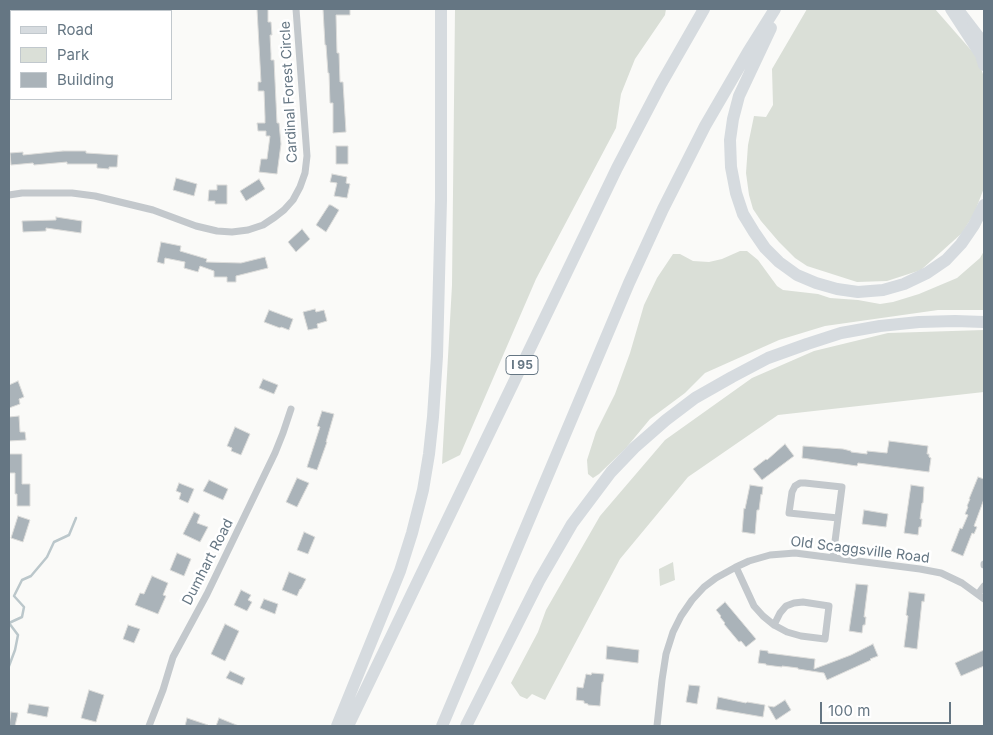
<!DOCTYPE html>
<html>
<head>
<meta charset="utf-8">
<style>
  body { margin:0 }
  #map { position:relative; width:993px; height:735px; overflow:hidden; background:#fafaf8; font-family:Inter,sans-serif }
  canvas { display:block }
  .frame { position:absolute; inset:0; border:10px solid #657683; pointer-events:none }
  .legend { position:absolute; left:10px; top:10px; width:162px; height:90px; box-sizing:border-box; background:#fff; border:1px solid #c1c8cd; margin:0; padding:6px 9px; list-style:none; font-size:15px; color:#657683 }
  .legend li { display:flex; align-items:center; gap:10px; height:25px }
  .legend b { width:25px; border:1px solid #c1c8cd }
  .scale { position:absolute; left:820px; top:702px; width:131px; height:22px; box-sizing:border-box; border:2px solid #657683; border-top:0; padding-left:6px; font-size:15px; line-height:18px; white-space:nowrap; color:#657683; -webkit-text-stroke:4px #fff; paint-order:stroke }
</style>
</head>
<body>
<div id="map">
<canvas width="993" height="735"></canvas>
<div class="frame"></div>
<ul class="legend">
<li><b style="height:6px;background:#d6dbdf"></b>Road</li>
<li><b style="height:14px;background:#dadfd7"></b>Park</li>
<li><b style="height:14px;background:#aab3b9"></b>Building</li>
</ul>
<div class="scale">100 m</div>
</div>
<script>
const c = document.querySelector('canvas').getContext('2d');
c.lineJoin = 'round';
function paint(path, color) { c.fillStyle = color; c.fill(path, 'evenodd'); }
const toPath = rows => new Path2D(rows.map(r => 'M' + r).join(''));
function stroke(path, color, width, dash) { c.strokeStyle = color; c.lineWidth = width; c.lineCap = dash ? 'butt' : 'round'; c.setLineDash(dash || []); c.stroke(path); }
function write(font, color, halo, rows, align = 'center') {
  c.font = font + ' Inter,sans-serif'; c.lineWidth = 5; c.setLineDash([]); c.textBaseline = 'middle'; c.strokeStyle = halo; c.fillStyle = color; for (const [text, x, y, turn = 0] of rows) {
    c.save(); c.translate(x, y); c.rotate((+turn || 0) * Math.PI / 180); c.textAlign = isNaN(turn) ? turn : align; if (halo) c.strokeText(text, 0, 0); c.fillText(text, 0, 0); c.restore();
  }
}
const green = toPath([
  [455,9,666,9,665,15,635,59,621,94,616,128,536,279,460,455,442,464,452,285],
  [807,9,935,9,977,57,984,77,984,188,974,214,962,233,921,270,887,281,857,282,807,266,795,258,779,242,761,221,753,209,749,195,746,173,748,145,754,116,766,117,773,105,772,69],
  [740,251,747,251,758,260,777,286,783,290,818,294,830,298,858,300,880,304,893,302,919,294,957,278,980,258,984,251,984,310,938,310,825,326,779,340,705,373,685,393,650,419,626,448,599,474,593,478,588,474,587,460,596,432,615,394,630,353,644,305,657,278,673,254,680,254,693,261,709,262,722,259],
  [984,330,984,392,778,415,688,477,620,559,545,700,532,694,527,699,520,696,511,683,538,632,546,610,600,516,665,440,752,378,814,351,888,333],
  [673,562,675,580,660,586,659,569]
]);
const stream = toPath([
  [9,666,15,650,18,635,9,623,22,617,24,607,14,596,22,580,31,576,47,557,54,542,69,535,76,518]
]);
const building = toPath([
  [257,9,268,9,268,22,271,22,272,35,270,35,271,54,271,60,274,60,277,123,279,123,281,144,277,174,259,172,261,159,267,159,270,136,266,136,266,131,258,131,257,123,265,123,265,117,264,91,258,91,258,82,261,82,257,9],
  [323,9,350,9,350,15,336,15,337,53,339,53,340,82,343,82,346,132,333,133,333,103,330,103,329,73,328,73,326,45,325,45,323,9],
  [336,146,348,146,348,164,336,164,336,146],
  [63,151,86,151,86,153,118,155,117,167,109,167,109,169,97,168,97,164,67,164,67,162,34,165,33,163,11,165,10,153,23,152,23,155,63,151],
  [332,174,347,177,346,183,350,184,347,198,334,196,337,183,330,182,332,174],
  [176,178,197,184,194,196,173,190,176,178],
  [259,179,265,189,246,201,240,191,259,179],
  [217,185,227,185,227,204,215,204,215,201,208,201,209,190,217,190,217,185],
  [329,205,331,205,339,210,326,232,316,225,329,205],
  [56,217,82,221,81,233,46,228,46,231,23,232,22,221,56,220,56,217],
  [302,229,310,239,296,252,288,242,302,229],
  [161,242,181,246,180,251,207,259,206,262,241,263,265,257,268,268,236,276,236,282,227,282,227,277,214,277,214,271,200,266,198,272,184,268,185,262,165,258,164,264,157,262,161,242],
  [315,309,316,312,324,310,327,321,317,324,318,328,308,330,303,312,315,309],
  [269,310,293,319,289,330,281,327,280,328,264,322,269,310],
  [263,379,278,385,274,394,259,388,263,379],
  [18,381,24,397,19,399,20,404,9,408,9,385,18,381],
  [322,411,334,414,326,442,327,442,317,470,307,467,320,427,317,426,322,411],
  [19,416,20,432,25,432,26,440,9,441,9,417,19,416],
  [235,427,250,434,241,455,231,451,232,448,227,446,235,427],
  [889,441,928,446,927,454,929,454,929,457,931,458,929,472,858,463,857,466,802,458,803,446,843,449,851,451,851,452,867,454,867,451,887,453,889,441],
  [785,444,794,456,762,480,753,469,766,459,767,460,785,444],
  [9,454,22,454,22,484,30,484,30,506,17,506,17,494,15,494,15,473,9,473,9,454],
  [978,477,984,479,984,499,974,526,977,527,974,534,972,533,963,556,951,551,957,536,960,528,962,529,968,515,965,514,968,507,967,506,970,499,969,499,978,477],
  [297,478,309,483,297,507,286,502,297,478],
  [209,480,228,489,223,500,203,491,209,480],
  [179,483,194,489,188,503,179,499,181,493,176,491,179,483],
  [750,485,763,487,762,495,761,494,759,510,757,510,755,534,742,532,744,508,745,509,750,485],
  [911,485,924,487,923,503,922,503,920,519,922,519,921,527,919,527,918,535,904,533,911,485],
  [864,510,888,514,886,527,862,524,864,510],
  [194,512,200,515,197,523,208,527,200,542,183,534,194,512],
  [18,516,30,520,23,542,11,538,18,516],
  [304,532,315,537,308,554,297,550,304,532],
  [177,553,191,559,184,576,170,570,177,553],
  [289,572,306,579,301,589,300,589,297,596,282,590,289,572],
  [152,576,168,583,163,595,166,596,158,614,135,605,140,593,144,594,152,576],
  [856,584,868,585,864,617,866,617,865,625,863,625,862,633,849,631,856,584],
  [241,590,251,595,248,600,252,602,247,611,234,605,241,590],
  [909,592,925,594,924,602,922,601,917,649,904,647,908,616,906,615,909,592],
  [264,599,278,604,275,614,260,608,264,599],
  [725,602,756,639,746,647,741,641,739,642,724,624,725,623,720,617,721,616,716,610,725,602],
  [225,624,239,631,225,661,211,654,225,624],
  [128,625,140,629,134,643,123,639,128,625],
  [873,644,878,656,870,659,871,660,827,680,824,673,798,669,798,668,782,666,782,667,766,665,766,664,758,663,760,650,768,651,768,653,815,659,814,669,851,655,873,644],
  [607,646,639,650,638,663,606,659,607,646],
  [984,650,984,666,961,676,955,663,984,650],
  [230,671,245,678,242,685,226,678,230,671],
  [592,673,604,674,603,682,602,682,600,706,588,705,588,704,584,703,584,701,576,700,577,687,583,688,586,674,591,675,592,673],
  [689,685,700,686,697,704,686,702,689,685],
  [89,690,104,695,96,722,81,718,89,690],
  [718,697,746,703,747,702,765,705,763,717,716,709,718,697],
  [785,700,791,710,776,720,768,706,774,707,785,700],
  [29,704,49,707,47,717,27,713,29,704],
  [11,712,18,713,15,726,9,726,11,712],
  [187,718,208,725,208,726,185,726,187,718],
  [219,718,239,726,216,726,219,718]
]);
const minor = toPath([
  [60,11,63,9],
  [9,33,11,33],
  [9,195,22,193,72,193,95,196,153,210,196,226,217,231,232,232,248,230,263,225,275,217,284,210,293,200,300,187,305,173,307,156,296,9],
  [833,557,838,518,789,513,792,492,795,486,800,483,805,483,842,487,838,518],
  [984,564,984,565],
  [736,567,754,606,763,616,774,625,787,632,801,636,825,639,829,606,803,602,794,603,786,606,780,613,774,625],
  [978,594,984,586],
  [149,726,163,690,173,657,207,594,275,453,283,433,291,409],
  [657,726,662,680,666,654,673,632,681,616,692,600,704,587,716,578,736,567,749,561,770,555,795,553,920,569,941,573,962,583,984,599]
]);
const primary = toPath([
  [958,9,984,43]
]);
const motorway = toPath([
  [951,9,981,55,984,65],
  [771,28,739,96,733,119,730,140,731,167,736,193,743,214,754,232,765,248,779,262,797,275,816,283,837,289,858,292,883,290,904,284,927,273,946,260,961,244,974,225,984,205],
  [337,726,400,571,412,533,423,490,429,454,433,417,437,356,441,200,441,9],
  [348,726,617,168,661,84,704,9],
  [442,726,629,283,663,209,705,126,748,52,775,9],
  [466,726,539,581,572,524,611,472,634,448,666,420,695,398,732,377,768,358,807,344,841,333,880,326,919,322,955,321,984,322]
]);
const shields = [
  [522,365,32]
];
const shieldNames = [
  ["I 95",522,365]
];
const streetNames = [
  ["Cardinal Forest Circle",289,92,-93],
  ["Old Scaggsville Road",860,550,7],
  ["Dumhart Road",208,562,-63]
];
paint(green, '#dadfd7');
stroke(stream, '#bbc7cb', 2.5);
paint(building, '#aab3b9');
stroke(building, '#dcdcda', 1);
stroke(minor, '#c3c8cc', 7);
stroke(primary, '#d6dbdf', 11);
stroke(motorway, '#d6dbdf', 12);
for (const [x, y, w] of shields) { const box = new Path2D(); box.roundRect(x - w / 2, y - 9.5, w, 19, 4); c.fillStyle = '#fff'; c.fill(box); stroke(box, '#657683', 1); }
write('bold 12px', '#657683', null, shieldNames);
write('14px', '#657683', '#fff', streetNames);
</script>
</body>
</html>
